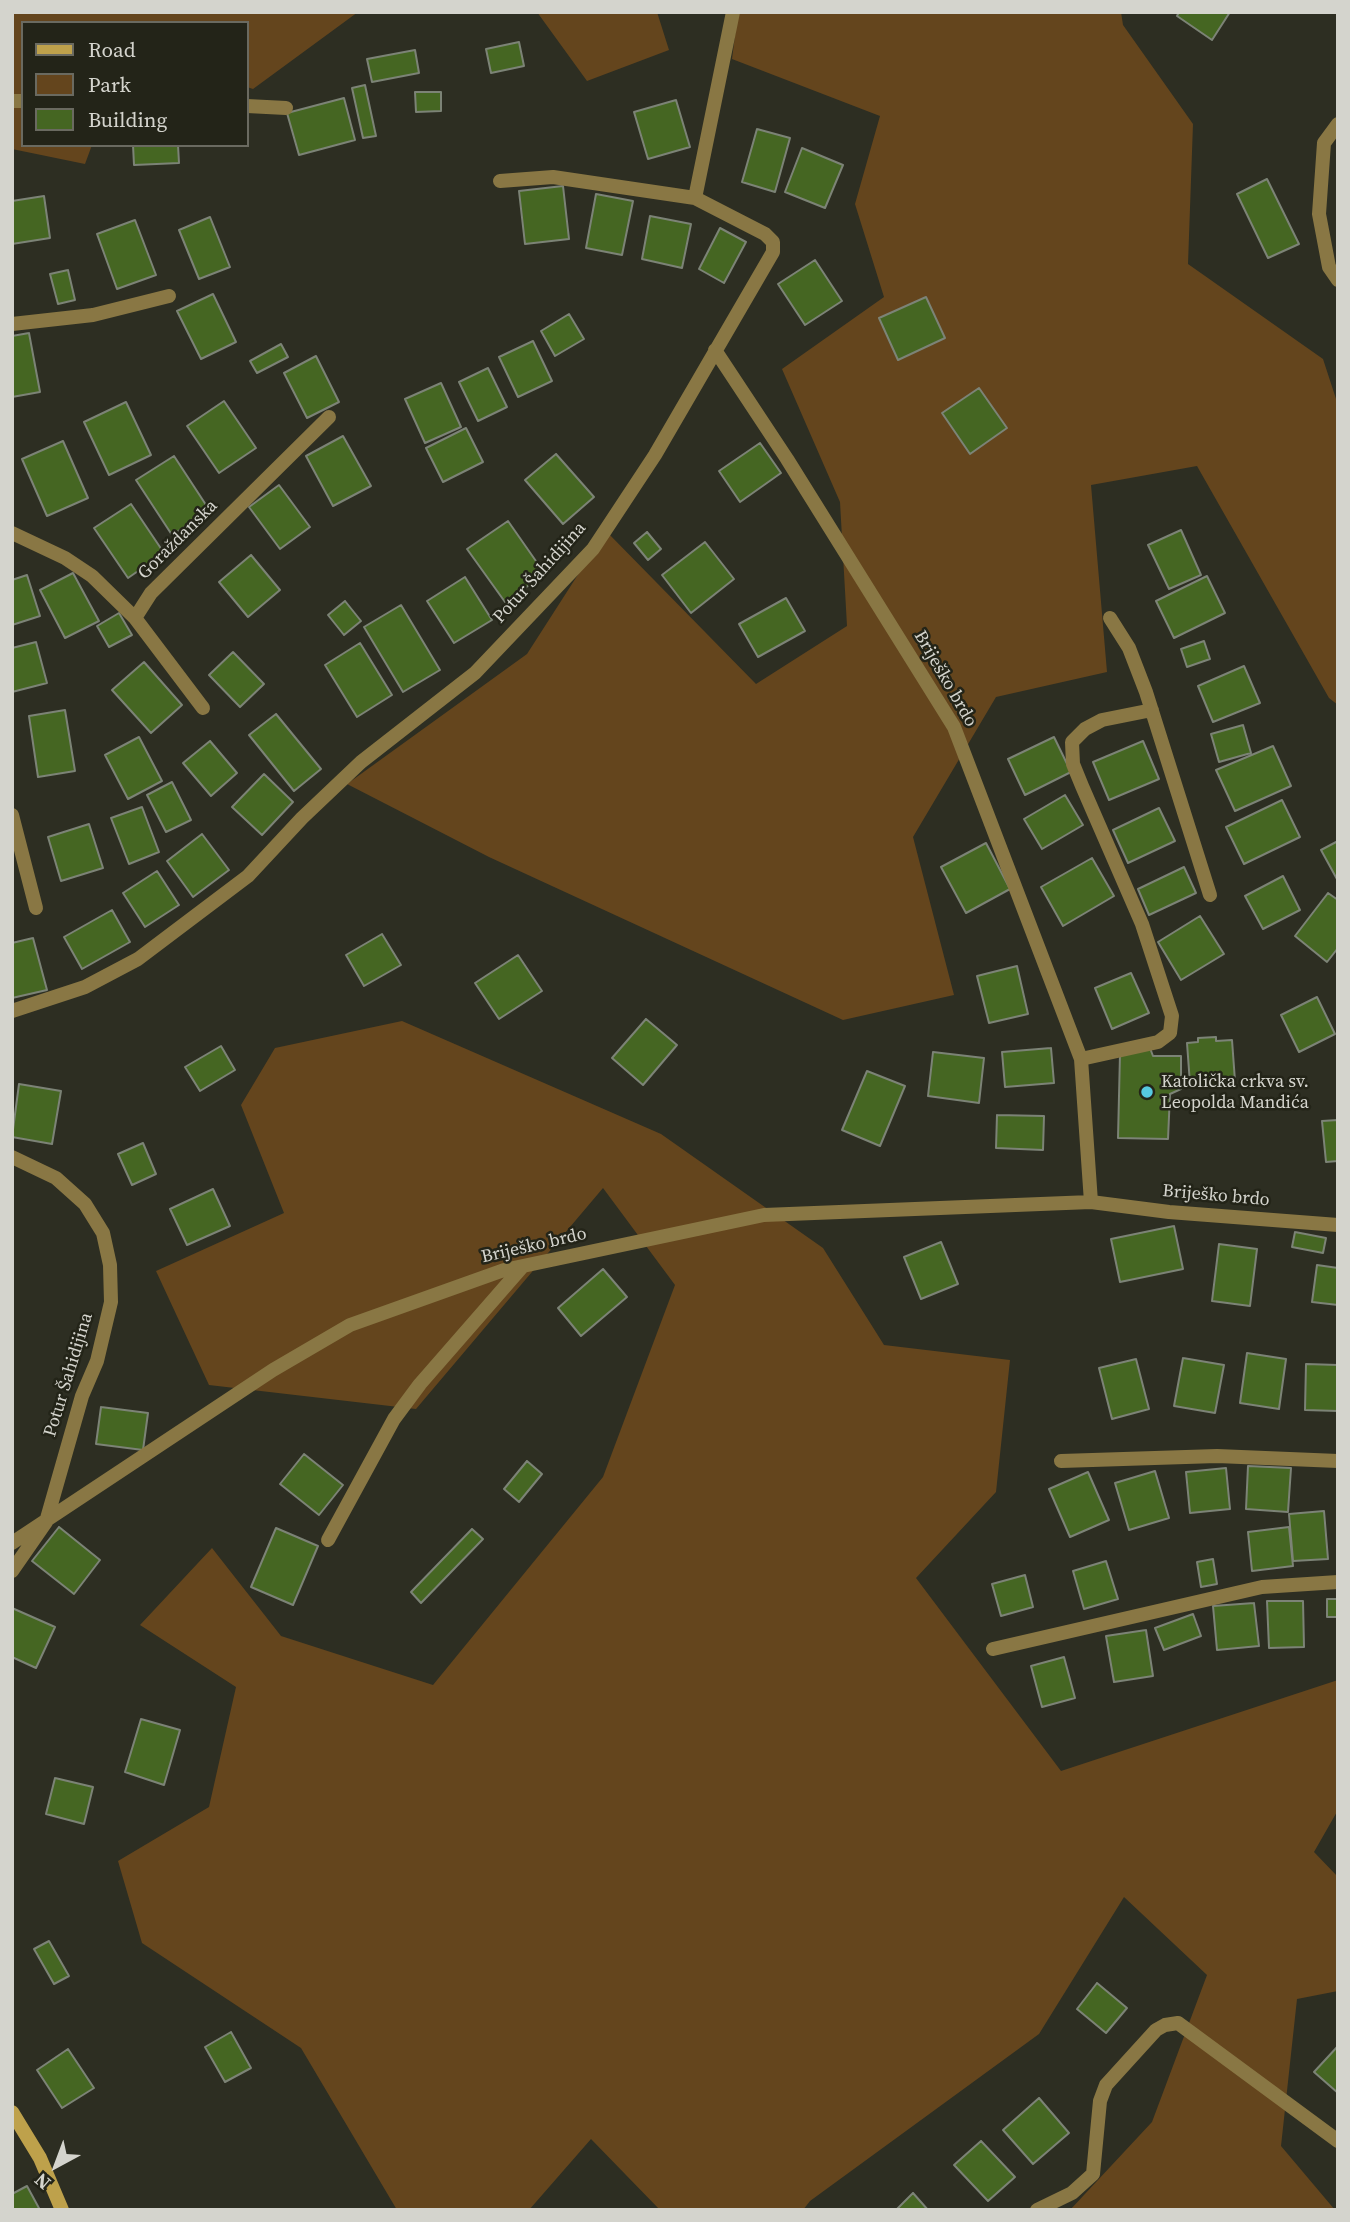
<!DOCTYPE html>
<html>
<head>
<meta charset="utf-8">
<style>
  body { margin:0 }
  #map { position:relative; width:1350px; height:2222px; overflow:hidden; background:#2d2e22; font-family:"Source Serif 4",serif }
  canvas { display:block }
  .frame { position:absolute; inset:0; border:14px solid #d4d4cd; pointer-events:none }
  .legend { position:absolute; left:21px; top:21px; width:228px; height:126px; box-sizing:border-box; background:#232418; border:2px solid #6a6a60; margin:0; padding:9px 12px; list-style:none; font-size:21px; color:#d4d4cd }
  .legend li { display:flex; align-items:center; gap:14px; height:35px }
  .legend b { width:35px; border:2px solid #6a6a60 }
  .north { position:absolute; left:21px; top:2131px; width:70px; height:70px; -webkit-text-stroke:5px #232418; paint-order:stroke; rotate:221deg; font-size:19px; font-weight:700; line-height:28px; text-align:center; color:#d4d4cd }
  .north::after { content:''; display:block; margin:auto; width:24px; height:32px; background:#d4d4cd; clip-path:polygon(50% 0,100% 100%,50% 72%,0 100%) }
</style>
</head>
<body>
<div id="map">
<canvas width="1350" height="2222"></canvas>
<div class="frame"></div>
<ul class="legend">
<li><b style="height:9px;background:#bea14b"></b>Road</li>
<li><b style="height:19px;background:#64451d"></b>Park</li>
<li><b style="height:19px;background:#456622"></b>Building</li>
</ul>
<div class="north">N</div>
</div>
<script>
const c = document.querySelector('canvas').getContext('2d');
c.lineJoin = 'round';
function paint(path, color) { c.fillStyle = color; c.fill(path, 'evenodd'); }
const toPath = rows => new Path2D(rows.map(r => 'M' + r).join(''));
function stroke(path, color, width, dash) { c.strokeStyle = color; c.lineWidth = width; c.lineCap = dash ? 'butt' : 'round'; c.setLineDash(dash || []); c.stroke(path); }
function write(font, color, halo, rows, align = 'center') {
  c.font = font + ' "Source Serif 4",serif'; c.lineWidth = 5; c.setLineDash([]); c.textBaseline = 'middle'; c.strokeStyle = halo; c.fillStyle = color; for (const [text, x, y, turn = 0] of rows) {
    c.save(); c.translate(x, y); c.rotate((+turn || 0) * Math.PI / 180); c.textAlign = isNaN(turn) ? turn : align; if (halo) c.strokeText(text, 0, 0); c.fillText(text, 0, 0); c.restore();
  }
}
const green = toPath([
  [12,12,358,12,253,89,247,87,247,23,23,23,23,145,92,145,85,164,12,149],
  [537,12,657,12,669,50,587,81],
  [738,12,1121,12,1123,25,1193,124,1188,264,1323,359,1338,405,1338,705,1329,698,1197,466,1091,485,1107,672,996,697,913,837,954,995,843,1020,489,857,347,784,527,654,606,531,756,684,847,626,840,502,782,369,884,297,855,204,880,116,732,59],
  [402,1021,661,1134,823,1248,884,1345,1010,1360,996,1492,916,1578,1061,1771,1338,1680,1338,1810,1314,1852,1338,1877,1338,1991,1297,1999,1281,2146,1335,2210,1070,2210,1152,2122,1207,1975,1124,1897,1039,2034,810,2201,803,2210,660,2210,591,2139,529,2210,397,2210,301,2048,142,1943,118,1861,209,1807,236,1687,140,1625,212,1548,281,1636,433,1685,603,1477,675,1285,603,1188,416,1409,209,1385,156,1271,284,1213,241,1105,275,1048]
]);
const building = toPath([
  [1179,12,1230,12,1212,40,1177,16,1179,12],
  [519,42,524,66,491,73,486,49,519,42],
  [415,50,419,73,372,82,367,59,415,50],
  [365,85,376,136,363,138,352,88,365,85],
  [415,92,441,92,441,111,416,112,415,92],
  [344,98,355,140,299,155,287,113,344,98],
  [676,100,690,147,648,159,634,112,676,100],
  [757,129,790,138,775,192,742,182,757,129],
  [133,145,178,145,179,163,134,165,133,145],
  [802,148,843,165,825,208,785,192,802,148],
  [1267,179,1299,244,1268,258,1237,194,1267,179],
  [563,186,569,239,525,244,519,191,563,186],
  [596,194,633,201,622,255,586,248,596,194],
  [44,196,50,238,12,244,12,201,44,196],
  [650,216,691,224,682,268,642,259,650,216],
  [210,217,230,267,199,279,179,230,210,217],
  [135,220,156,275,117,289,97,234,135,220],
  [720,228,746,242,724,283,699,269,720,228],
  [815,260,842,301,805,325,778,284,815,260],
  [68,270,75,300,58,304,50,274,68,270],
  [213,294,236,342,201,359,177,311,213,294],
  [926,297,945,338,898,360,879,318,926,297],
  [569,314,584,339,555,356,541,331,569,314],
  [29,333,40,392,12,397,12,336,29,333],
  [533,341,552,381,518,397,499,357,533,341],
  [281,344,288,357,257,373,250,361,281,344],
  [316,356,339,402,307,418,284,373,316,356],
  [488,368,507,407,478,421,459,382,488,368],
  [441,383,461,427,425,443,405,399,441,383],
  [979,388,1007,428,970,454,942,413,979,388],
  [224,401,256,448,219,473,187,426,224,401],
  [126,402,151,455,109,475,84,422,126,402],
  [466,428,483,462,443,482,426,448,466,428],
  [343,436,371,486,333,506,306,456,343,436],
  [63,441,88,498,47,516,22,459,63,441],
  [760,443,781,473,740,502,719,471,760,443],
  [556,454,594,497,563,524,525,480,556,454],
  [174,456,210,511,172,535,136,480,174,456],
  [279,485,310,527,280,549,249,507,279,485],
  [131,504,164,553,128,578,94,528,131,504],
  [508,521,545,574,505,602,467,549,508,521],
  [1181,530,1201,575,1169,589,1148,545,1181,530],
  [647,532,661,549,648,560,634,543,647,532],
  [705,542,734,579,691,613,662,575,705,542],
  [251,555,280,590,248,617,219,582,251,555],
  [73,573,99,621,65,638,40,590,73,573],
  [27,575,40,616,12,625,12,580,27,575],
  [1207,576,1225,613,1174,638,1156,601,1207,576],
  [465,577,492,620,454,643,427,601,465,577],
  [786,598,805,631,758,657,739,624,786,598],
  [345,601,361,621,344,635,328,615,345,601],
  [401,605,440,670,403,692,364,627,401,605],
  [119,613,132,635,109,647,97,626,119,613],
  [1204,641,1210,659,1187,667,1181,649,1204,641],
  [36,642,47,683,12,692,12,648,36,642],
  [360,643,392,695,357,717,325,665,360,643],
  [233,652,264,684,240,707,209,675,233,652],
  [144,662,182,705,151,733,112,690,144,662],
  [1244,666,1260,703,1213,722,1198,686,1244,666],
  [65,710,75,771,38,777,29,716,65,710],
  [276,714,321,769,294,791,249,735,276,714],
  [1243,725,1251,753,1219,762,1211,734,1243,725],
  [139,737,162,781,128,799,105,755,139,737],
  [1054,737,1071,772,1025,795,1008,759,1054,737],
  [210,741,237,773,211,796,183,763,210,741],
  [1143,741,1159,779,1109,800,1093,762,1143,741],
  [1273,746,1291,786,1235,811,1216,770,1273,746],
  [264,774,293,802,262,835,232,807,264,774],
  [172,782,191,820,166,832,147,795,172,782],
  [1065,795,1083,825,1042,849,1024,819,1065,795],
  [1282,800,1300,837,1244,864,1226,827,1282,800],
  [142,807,159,852,129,864,111,818,142,807],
  [1159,808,1175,841,1128,863,1113,830,1159,808],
  [89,824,103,868,61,881,48,837,89,824],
  [202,834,229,870,193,897,167,861,202,834],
  [1338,841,1338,881,1321,850,1338,841],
  [986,843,1010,889,966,913,941,867,986,843],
  [1092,858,1114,896,1063,926,1041,887,1092,858],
  [1184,867,1196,893,1149,915,1138,889,1184,867],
  [157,871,179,905,145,927,123,893,157,871],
  [1283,876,1300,910,1263,929,1245,896,1283,876],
  [1328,893,1338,900,1338,948,1327,962,1295,936,1328,893],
  [112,910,130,942,82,969,64,937,112,910],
  [1200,916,1224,954,1181,980,1158,942,1200,916],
  [382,934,401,965,364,986,346,955,382,934],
  [33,938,47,990,12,998,12,943,33,938],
  [518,955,542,991,499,1019,475,983,518,955],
  [1017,966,1028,1014,989,1023,977,976,1017,966],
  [1131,973,1149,1013,1112,1029,1095,988,1131,973],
  [1317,997,1335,1034,1299,1052,1281,1015,1317,997],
  [646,1019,677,1045,643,1085,612,1058,646,1019],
  [1216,1037,1216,1041,1232,1040,1235,1081,1219,1082,1219,1086,1212,1087,1201,1087,1201,1083,1190,1084,1187,1043,1198,1042,1198,1038,1216,1037],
  [221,1046,235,1070,200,1091,185,1067,221,1046],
  [1051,1048,1054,1083,1005,1087,1002,1052,1051,1048],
  [1150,1048,1153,1056,1181,1056,1181,1089,1170,1094,1168,1139,1118,1138,1120,1054,1150,1048],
  [933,1052,984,1058,979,1103,928,1096,933,1052],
  [867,1071,905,1086,880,1146,842,1130,867,1071],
  [19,1084,61,1091,52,1144,12,1137,19,1084],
  [997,1115,1044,1116,1043,1150,996,1148,997,1115],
  [1338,1120,1338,1161,1326,1162,1322,1121,1338,1120],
  [143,1143,156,1174,132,1185,118,1154,143,1143],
  [213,1189,230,1226,187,1245,170,1209,213,1189],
  [1174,1226,1183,1269,1120,1282,1111,1239,1174,1226],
  [1295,1232,1326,1238,1323,1253,1292,1247,1295,1232],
  [941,1242,958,1284,921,1299,904,1257,941,1242],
  [1219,1244,1257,1249,1250,1306,1212,1301,1219,1244],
  [1317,1265,1338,1268,1338,1305,1312,1302,1317,1265],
  [603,1269,627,1297,581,1336,558,1308,603,1269],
  [1247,1353,1286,1359,1279,1409,1240,1403,1247,1353],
  [1183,1358,1224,1365,1215,1413,1174,1406,1183,1358],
  [1136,1359,1149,1409,1112,1419,1099,1368,1136,1359],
  [1306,1364,1338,1365,1338,1411,1305,1410,1306,1364],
  [101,1407,148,1413,143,1450,96,1444,101,1407],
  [304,1454,343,1485,319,1515,280,1484,304,1454],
  [527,1461,542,1474,519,1502,504,1489,527,1461],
  [1248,1466,1291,1468,1288,1512,1246,1509,1248,1466],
  [1226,1468,1230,1509,1190,1513,1186,1472,1226,1468],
  [1155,1471,1169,1518,1129,1530,1115,1483,1155,1471],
  [1088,1472,1109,1520,1070,1537,1049,1489,1088,1472],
  [1324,1511,1328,1559,1293,1561,1289,1514,1324,1511],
  [59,1527,100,1560,74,1594,32,1561,59,1527],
  [1289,1527,1293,1566,1252,1571,1248,1532,1289,1527],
  [276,1528,318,1546,293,1605,251,1587,276,1528],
  [472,1529,483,1539,421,1603,411,1592,472,1529],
  [1213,1559,1217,1584,1201,1587,1197,1562,1213,1559],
  [1106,1561,1118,1599,1084,1609,1073,1571,1106,1561],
  [1025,1575,1033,1607,1001,1616,992,1584,1025,1575],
  [1327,1599,1338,1599,1338,1617,1327,1617,1327,1599],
  [1267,1601,1303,1601,1304,1647,1269,1648,1267,1601],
  [1254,1603,1259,1646,1217,1650,1213,1606,1254,1603],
  [12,1608,55,1627,36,1668,12,1657,12,1608],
  [1193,1614,1201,1636,1164,1650,1155,1628,1193,1614],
  [1146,1630,1153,1676,1114,1682,1106,1636,1146,1630],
  [1064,1657,1075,1698,1042,1707,1031,1666,1064,1657],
  [141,1719,180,1730,164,1785,125,1772,141,1719],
  [55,1778,93,1787,84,1824,46,1814,55,1778],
  [49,1941,69,1976,54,1984,34,1949,49,1941],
  [1097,1983,1127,2008,1106,2033,1077,2009,1097,1983],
  [231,2032,251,2068,225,2082,205,2047,231,2032],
  [1338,2046,1338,2093,1314,2072,1338,2046],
  [68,2049,94,2088,62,2108,37,2070,68,2049],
  [1039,2098,1069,2133,1033,2164,1003,2130,1039,2098],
  [981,2141,1015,2177,988,2201,954,2165,981,2141],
  [27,2186,40,2210,12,2210,12,2194,27,2186],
  [913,2193,928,2210,896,2210,913,2193]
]);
const street = toPath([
  [12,101,23,101],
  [247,106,286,108],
  [1338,124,1324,143,1319,214,1329,267,1338,280],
  [695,198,733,12],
  [12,324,93,315,169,296],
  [715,350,787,459,954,727,1081,1059,1091,1202],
  [12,533,65,558,92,576,135,618,151,593,329,417],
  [135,618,203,708],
  [1110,618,1129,648,1146,692,1210,895],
  [12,815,36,908],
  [12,1011,85,987,138,959,248,876,302,818,361,762,475,673,593,549,655,455,773,252,773,242,765,234,695,198,553,177,500,181],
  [1081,1059,1158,1042,1170,1033,1172,1016,1142,924,1082,786,1073,764,1072,742,1085,729,1102,720,1152,710],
  [12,1157,56,1178,85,1204,103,1233,110,1265,111,1302,97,1361,82,1396,46,1522,12,1571],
  [1061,1461,1217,1456,1338,1461],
  [328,1540,394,1419,420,1384,523,1266],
  [12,1543,273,1370,350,1325,504,1270,764,1215,1091,1202,1169,1212,1338,1225],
  [993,1649,1262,1587,1338,1582],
  [1037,2210,1072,2193,1093,2174,1100,2101,1106,2085,1156,2030,1165,2025,1178,2023,1338,2141]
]);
const secondary = toPath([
  [12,2112,40,2158,62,2210]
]);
const markers = [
  [1147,1092,7,"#56c9e0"]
];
const streetNames = [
  ["Goraždanska",178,540,-45],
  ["Potur Šahidijina",540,573,-48],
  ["Briješko brdo",945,679,60],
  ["Briješko brdo",1216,1196,5],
  ["Briješko brdo",534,1246,-13],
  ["Potur Šahidijina",69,1375,-73]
];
const poiNames = [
  ["Katolička crkva sv.",1161,1082],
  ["Leopolda Mandića",1161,1103]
];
paint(green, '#64451d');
paint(building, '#456622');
stroke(building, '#7c8376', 2);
stroke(street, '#897744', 14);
stroke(secondary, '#bea14b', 14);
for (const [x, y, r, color] of markers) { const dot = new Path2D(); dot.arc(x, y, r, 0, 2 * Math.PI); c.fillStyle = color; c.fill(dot); stroke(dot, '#232418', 2.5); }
write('18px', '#d4d4cd', '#232418', streetNames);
write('18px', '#d4d4cd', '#232418', poiNames, 'left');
</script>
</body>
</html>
